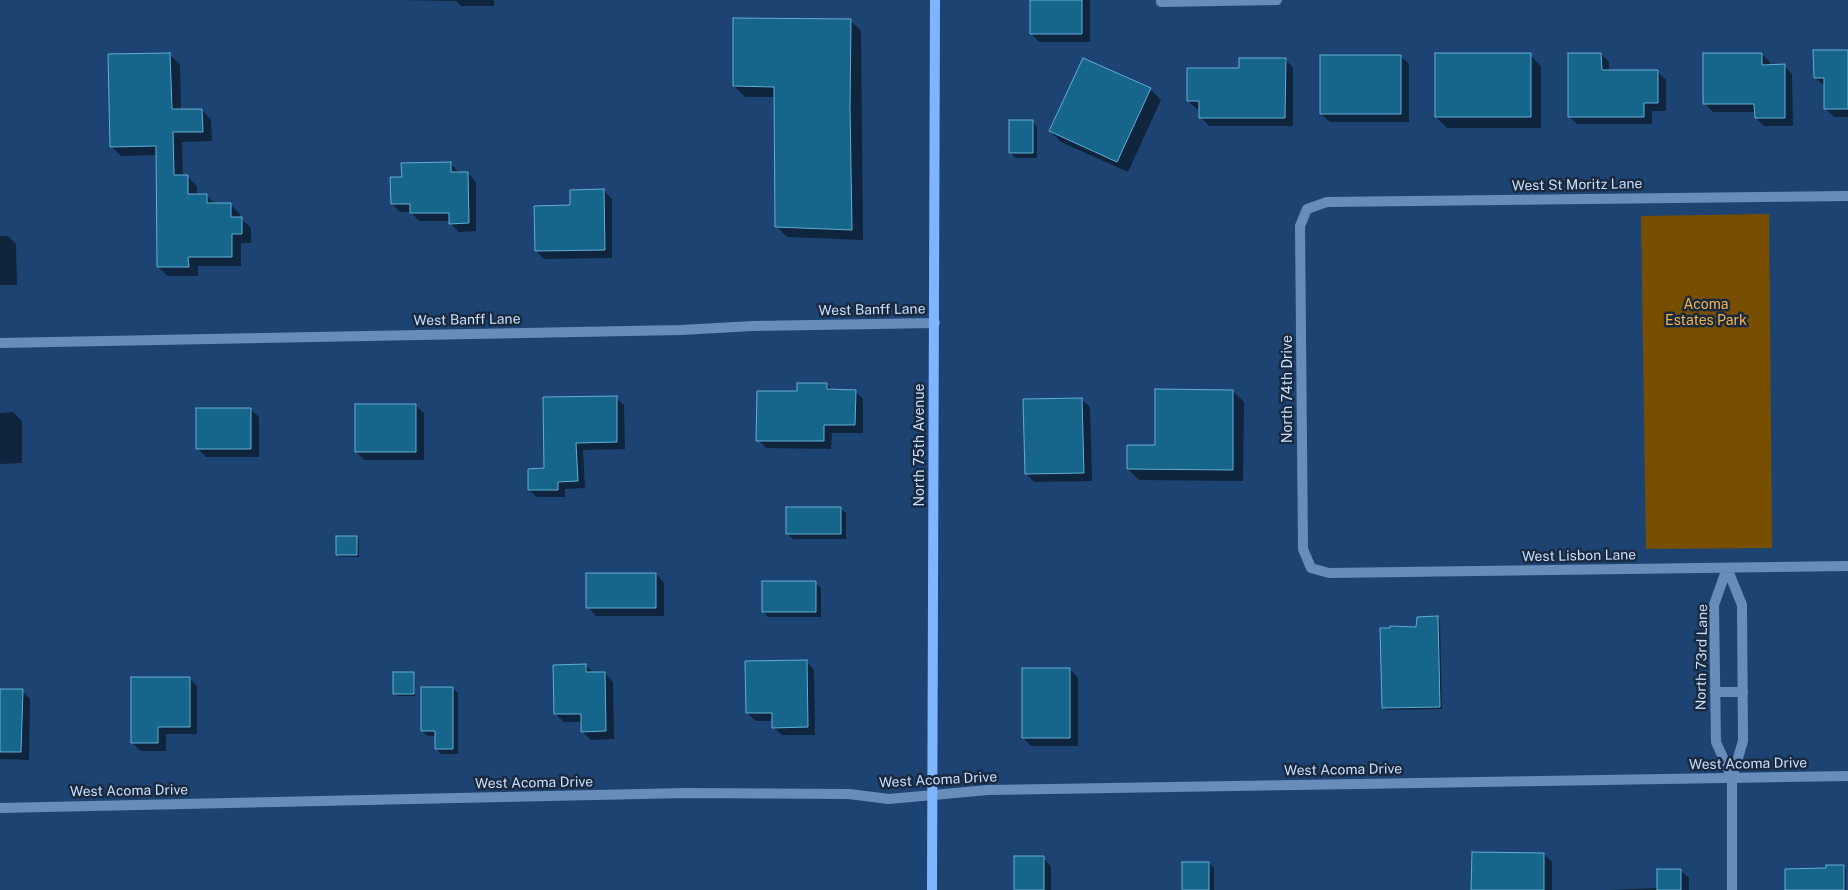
<!DOCTYPE html>
<html>
<head>
<meta charset="utf-8">
<style>
  body { margin:0 }
  canvas { display:block; background:#1c4372 }
</style>
</head>
<body>
<canvas width="1848" height="890"></canvas>
<script>
const c = document.querySelector('canvas').getContext('2d');
c.lineJoin = 'round';
function paint(path, color) { c.fillStyle = color; c.fill(path, 'evenodd'); }
const toPath = rows => new Path2D(rows.map(r => 'M' + r).join(''));
function stroke(path, color, width, dash) { c.strokeStyle = color; c.lineWidth = width; c.lineCap = dash ? 'butt' : 'round'; c.setLineDash(dash || []); c.stroke(path); }
function write(font, color, halo, rows, align = 'center') {
  c.font = font + ' "Public Sans",sans-serif'; c.lineWidth = 5; c.setLineDash([]); c.textBaseline = 'middle'; c.strokeStyle = halo; c.fillStyle = color; for (const [text, x, y, turn = 0] of rows) {
    c.save(); c.translate(x, y); c.rotate((+turn || 0) * Math.PI / 180); c.textAlign = isNaN(turn) ? turn : align; if (halo) c.strokeText(text, 0, 0); c.fillText(text, 0, 0); c.restore();
  }
}
const green = toPath([
  [1769,214,1772,548,1646,549,1641,216]
]);
const shadow = toPath([
  [399,0,494,0,494,6,461,6,456,1],
  [1031,0,1090,0,1090,42,1039,42,1031,33],
  [850,20,861,31,863,240,787,237,776,226,775,97,745,97,734,86],
  [1848,51,1848,117,1834,117,1826,109,1825,86,1815,78],
  [1601,54,1609,62,1609,72,1658,72,1666,80,1666,111,1652,111,1652,124,1577,124,1569,116],
  [1762,54,1770,62,1770,66,1784,65,1792,74,1793,126,1764,126,1756,118,1756,112,1713,112,1705,104],
  [170,55,180,64,181,110,202,110,211,120,212,141,182,142,183,176,187,176,197,186,197,195,206,195,215,204,230,204,240,214,240,218,251,228,251,243,241,243,241,266,198,266,198,276,168,276,158,267,158,155,121,156,111,146],
  [1530,55,1541,66,1541,128,1447,128,1436,117],
  [1400,56,1409,64,1409,122,1330,122,1321,114],
  [1285,59,1293,68,1293,126,1209,126,1201,117,1201,109,1197,109,1188,101,1241,69],
  [1150,89,1161,100,1128,172,1061,142,1050,131],
  [1032,121,1037,127,1037,158,1016,158,1010,153],
  [450,163,459,173,468,173,476,182,476,231,459,232,450,223,450,221,419,221,411,212,400,212,392,204,403,178],
  [603,190,612,199,612,258,544,259,536,251],
  [0,236,8,236,16,244,17,285,0,285],
  [827,384,833,391,855,391,863,399,863,433,832,433,831,449,766,448,758,440,799,392],
  [1233,391,1244,402,1243,481,1139,480,1128,469],
  [616,398,624,405,625,449,583,450,585,488,565,489,565,497,537,497,529,490,545,469],
  [1081,399,1090,407,1092,481,1034,482,1026,474],
  [415,405,424,413,424,460,364,460,356,452],
  [250,409,259,417,259,457,206,457,197,448],
  [13,412,22,421,22,463,0,464,0,413],
  [840,508,846,513,846,539,793,539,787,534],
  [357,537,359,539,359,557,339,557,337,555],
  [656,574,664,583,664,616,596,616,588,607],
  [815,583,821,588,821,617,768,617,763,611],
  [1438,617,1440,620,1442,709,1386,710,1383,708,1418,628],
  [806,661,814,670,815,735,782,735,773,727,773,721,756,721,747,713],
  [586,666,594,673,605,673,613,682,614,739,591,740,582,731,582,722,564,722,555,714],
  [1070,669,1078,678,1078,746,1031,746,1023,738],
  [413,673,415,676,415,696,397,696,394,693],
  [189,678,197,686,197,734,166,734,166,751,141,751,132,743],
  [452,688,458,693,458,754,441,754,436,748,436,736,428,736,422,731],
  [0,690,22,691,30,699,29,760,0,759],
  [1544,854,1552,862,1552,890,1473,890],
  [1043,858,1051,866,1051,890,1015,890],
  [1209,863,1214,868,1214,890,1183,890],
  [1844,866,1846,869,1846,890,1786,890,1827,869],
  [1680,870,1689,878,1689,890,1607,890,1658,888]
]);
const building = toPath([
  [1030,0,1082,0,1082,34,1030,34,1030,0],
  [733,18,851,19,850,107,852,230,775,227,774,87,733,86,733,18],
  [1813,50,1848,50,1848,109,1824,109,1824,78,1814,78,1813,50],
  [170,53,172,109,202,109,203,132,173,132,174,175,188,175,188,194,207,194,207,203,231,203,231,217,242,217,242,234,232,234,232,257,188,257,189,267,157,267,156,146,110,147,108,54,170,53],
  [1435,53,1531,53,1531,117,1435,117,1435,53],
  [1568,53,1601,53,1602,70,1658,70,1658,103,1644,103,1644,117,1568,117,1568,53],
  [1703,53,1762,53,1762,65,1785,64,1785,118,1755,118,1754,104,1703,104,1703,53],
  [1320,55,1401,55,1401,114,1320,114,1320,55],
  [1083,58,1151,88,1117,162,1049,131,1083,58],
  [1239,58,1286,58,1285,118,1199,118,1199,101,1187,101,1187,68,1239,68,1239,58],
  [1009,120,1033,120,1033,153,1009,153,1009,120],
  [451,162,451,172,468,172,469,223,449,224,449,213,410,213,410,204,391,204,390,177,402,177,401,163,451,162],
  [604,189,605,250,535,251,534,206,570,205,570,190,604,189],
  [797,383,827,383,827,389,856,390,855,425,824,425,824,441,756,441,757,391,797,391,797,383],
  [1155,389,1233,390,1233,470,1127,469,1127,445,1155,445,1155,389],
  [617,396,617,442,576,443,578,481,558,482,558,490,528,490,528,469,544,468,543,397,617,396],
  [1082,398,1084,473,1025,474,1023,399,1082,398],
  [355,404,416,404,416,452,355,452,355,404],
  [196,408,251,408,251,449,196,449,196,408],
  [786,507,841,507,841,534,786,534,786,507],
  [336,536,357,536,357,555,336,555,336,536],
  [586,573,656,573,656,608,586,608,586,573],
  [762,581,816,581,816,612,762,612,762,581],
  [1438,616,1440,707,1382,708,1380,628,1390,628,1390,626,1416,627,1417,617,1438,616],
  [807,660,808,727,772,728,772,713,746,713,745,661,807,660],
  [586,664,586,672,605,672,606,731,581,732,581,714,554,714,553,665,586,664],
  [1022,668,1070,668,1070,738,1022,738,1022,668],
  [393,672,414,672,414,694,393,694,393,672],
  [131,677,190,677,190,727,158,727,158,743,131,743,131,677],
  [421,687,453,687,453,749,435,749,435,731,421,731,421,687],
  [0,689,23,689,21,752,0,752,0,689],
  [1472,852,1544,853,1544,890,1471,890,1472,852],
  [1014,856,1044,856,1044,890,1014,890,1014,856],
  [1182,862,1209,862,1209,890,1182,890,1182,862],
  [1826,865,1844,865,1844,890,1785,890,1785,869,1826,868,1826,865],
  [1657,869,1681,869,1681,890,1657,890,1657,869]
]);
const minor = toPath([
  [1161,0,1161,2,1277,0],
  [1848,196,1327,202,1307,209,1300,226,1303,549,1311,568,1329,573,1848,566],
  [0,343,681,330,753,326,935,323],
  [1727,568,1742,605,1743,741,1732,778,1732,890],
  [1727,568,1714,605,1716,742,1732,778],
  [1715,692,1743,692]
]);
const tertiary = toPath([
  [0,808,686,793,849,794,889,799,988,790,1848,776]
]);
const secondary = toPath([
  [932,890,935,0]
]);
const streetNames = [
  ["West St Moritz Lane",1577,185,-1],
  ["West Banff Lane",872,310,-1],
  ["West Banff Lane",467,320,-1],
  ["North 74th Drive",1288,389,-90],
  ["North 75th Avenue",920,445,-90],
  ["West Lisbon Lane",1579,556,-1],
  ["North 73rd Lane",1702,657,-89],
  ["West Acoma Drive",1748,764,-1],
  ["West Acoma Drive",1343,770,-1],
  ["West Acoma Drive",938,780,-3],
  ["West Acoma Drive",534,783,-1],
  ["West Acoma Drive",129,791,-1]
];
const parkNames = [
  ["Acoma",1706,305],
  ["Estates Park",1706,321]
];
paint(green, '#784e00');
paint(shadow, '#0007');
paint(building, '#16668c');
stroke(building, '#64acd4', 1);
stroke(minor, '#698dbb', 10);
stroke(tertiary, '#698dbb', 10);
stroke(secondary, '#7db6ff', 10);
write('14px', '#c8dffb', '#192a40', streetNames);
write('14px', '#f9b343', '#192a40', parkNames);
</script>
</body>
</html>
